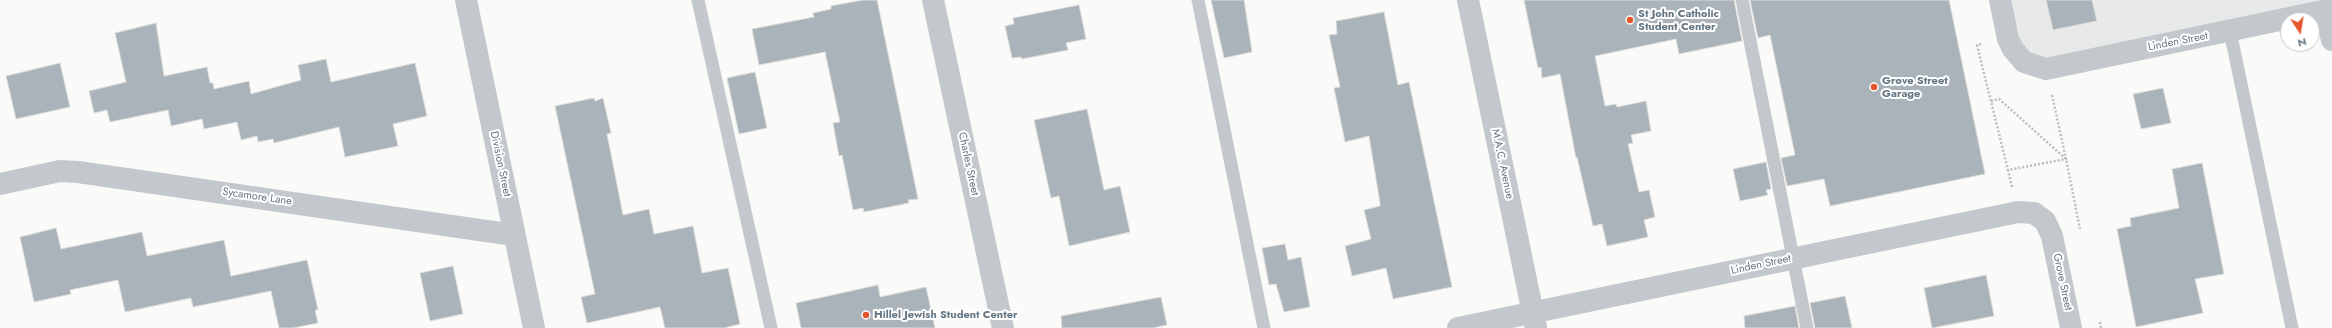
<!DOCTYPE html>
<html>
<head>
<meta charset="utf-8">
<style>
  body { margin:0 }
  #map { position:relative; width:2332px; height:328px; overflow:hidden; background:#fafaf8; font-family:Jost,sans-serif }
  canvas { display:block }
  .north { position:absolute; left:2280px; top:12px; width:40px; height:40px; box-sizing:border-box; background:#fff; border:1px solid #c1c8cd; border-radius:50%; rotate:168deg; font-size:11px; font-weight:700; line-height:16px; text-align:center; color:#657683 }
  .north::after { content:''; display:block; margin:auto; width:14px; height:18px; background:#e4572e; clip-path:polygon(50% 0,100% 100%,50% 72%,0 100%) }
</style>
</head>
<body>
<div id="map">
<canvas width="2332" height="328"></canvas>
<div class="north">N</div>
</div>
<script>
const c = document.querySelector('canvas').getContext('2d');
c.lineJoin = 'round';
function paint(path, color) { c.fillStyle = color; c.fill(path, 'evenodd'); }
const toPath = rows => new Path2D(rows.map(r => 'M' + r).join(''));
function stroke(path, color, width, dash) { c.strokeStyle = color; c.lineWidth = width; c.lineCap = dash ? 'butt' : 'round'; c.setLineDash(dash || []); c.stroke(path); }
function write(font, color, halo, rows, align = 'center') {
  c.font = font + ' Jost,sans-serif'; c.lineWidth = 4; c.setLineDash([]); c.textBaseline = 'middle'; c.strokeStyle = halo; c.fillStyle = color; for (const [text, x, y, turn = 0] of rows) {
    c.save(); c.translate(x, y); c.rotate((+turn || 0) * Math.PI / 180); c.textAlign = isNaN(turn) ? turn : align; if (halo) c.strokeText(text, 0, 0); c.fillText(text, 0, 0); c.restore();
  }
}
const built = toPath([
  [2005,0,2332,0,2052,71,2015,47]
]);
const building = toPath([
  [863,0,877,0,918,199,908,200,909,203,864,212,863,208,853,210,842,155,839,156,833,123,840,122,825,52,759,65,752,29,814,17,813,13,831,9,831,6,863,0],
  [1211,0,1244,0,1252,52,1224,58,1211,0],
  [1524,0,1734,0,1742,41,1679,54,1676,39,1595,56,1605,106,1616,104,1617,107,1646,101,1651,131,1631,135,1633,143,1628,144,1639,192,1649,190,1655,217,1644,220,1648,237,1607,246,1602,224,1593,226,1577,157,1576,158,1560,74,1542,78,1541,67,1538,68,1524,0],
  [1750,0,1949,0,1985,174,1830,206,1824,179,1787,186,1781,158,1795,155,1770,35,1758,38,1750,0],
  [2046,0,2092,0,2097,21,2053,30,2046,0],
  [1079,5,1086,39,1066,43,1068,50,1022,59,1021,57,1012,58,1005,26,1014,24,1013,18,1079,5],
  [1384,12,1398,85,1409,82,1452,287,1393,299,1386,268,1352,276,1345,246,1371,239,1364,210,1380,206,1380,203,1369,136,1345,142,1334,88,1340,87,1329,35,1337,34,1336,21,1384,12],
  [156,23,164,76,207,67,210,83,213,83,214,89,249,81,251,94,301,80,298,65,326,59,331,82,415,63,427,116,393,124,398,146,345,157,339,127,274,143,273,139,258,142,257,136,241,140,237,122,204,129,202,119,171,126,168,110,110,122,107,110,94,113,89,91,126,82,115,33,156,23],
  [60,63,70,107,16,119,6,76,60,63],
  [755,72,767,128,739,134,727,78,755,72],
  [2163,88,2171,123,2141,129,2133,94,2163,88],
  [594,98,595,101,603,98,611,133,607,134,623,215,649,209,654,234,693,226,702,273,728,268,740,324,724,328,665,328,660,307,587,323,581,297,595,294,555,106,594,98],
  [1087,109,1104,190,1120,186,1130,232,1069,246,1059,196,1051,198,1034,120,1087,109],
  [1766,162,1771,189,1766,190,1768,195,1740,201,1733,169,1766,162],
  [2202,163,2224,274,2195,279,2203,313,2136,327,2117,229,2131,226,2130,218,2179,208,2172,169,2202,163],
  [56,228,61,249,142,232,147,256,224,240,231,276,307,260,318,310,315,310,318,323,293,328,279,328,271,291,193,307,191,298,125,312,118,280,70,290,71,294,34,302,20,237,56,228],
  [1285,244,1288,260,1301,257,1310,307,1284,312,1276,284,1269,285,1262,248,1285,244],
  [453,266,463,314,430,321,420,273,453,266],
  [1986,275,1994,316,1932,328,1924,288,1986,275],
  [878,285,880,297,926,287,935,328,801,328,796,303,878,285],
  [1845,296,1852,328,1815,328,1810,303,1845,296],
  [1161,297,1167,325,1153,328,1062,328,1061,316,1161,297],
  [1795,306,1799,328,1745,328,1744,316,1795,306]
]);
const path = toPath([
  [1981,44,1977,45,2008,170],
  [1991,101,1999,99,2066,159,2080,229],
  [2012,187,2008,170,2066,159,2052,95],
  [2100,322,2101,328]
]);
const lane = toPath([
  [698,0,771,328],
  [1198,0,1264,328],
  [1742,0,1807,328],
  [2230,31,2292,328]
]);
const street = toPath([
  [466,0,534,328],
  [933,0,1003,328],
  [1468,0,1536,328],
  [2000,0,2008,39,2013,49,2024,62,2046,69,2332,9],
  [2325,11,2332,40],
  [0,184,60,171,78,172,514,235],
  [1458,328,2018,212,2034,213,2045,221,2052,236,2071,328]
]);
const markers = [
  [1630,20,4,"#e4572e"],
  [1874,87,4,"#e4572e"],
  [866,315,4,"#e4572e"]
];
const poiNames = [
  ["St John Catholic",1638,14],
  ["Student Center",1638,27],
  ["Grove Street",1882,81],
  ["Garage",1882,94],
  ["Hillel Jewish Student Center",874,315]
];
const streetNames = [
  ["Linden Street",2178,42,-11],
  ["Division Street",500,164,78],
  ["Charles Street",968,164,78],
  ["M.A.C. Avenue",1502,164,78],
  ["Sycamore Lane",257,197,8],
  ["Linden Street",1761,265,-12],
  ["Grove Street",2062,282,78]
];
paint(built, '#e8e9e9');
paint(building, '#aab3b9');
stroke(building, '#dcdcda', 1);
stroke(path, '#bbbfc2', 2.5, [2, 2]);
stroke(lane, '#c3c8cc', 13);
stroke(street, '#c3c8cc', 22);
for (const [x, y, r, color] of markers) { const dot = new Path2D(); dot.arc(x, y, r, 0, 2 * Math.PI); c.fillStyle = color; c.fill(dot); stroke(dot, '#fff', 1.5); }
write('bold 11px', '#657683', '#fff', poiNames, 'left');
write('11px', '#657683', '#fff', streetNames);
</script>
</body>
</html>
